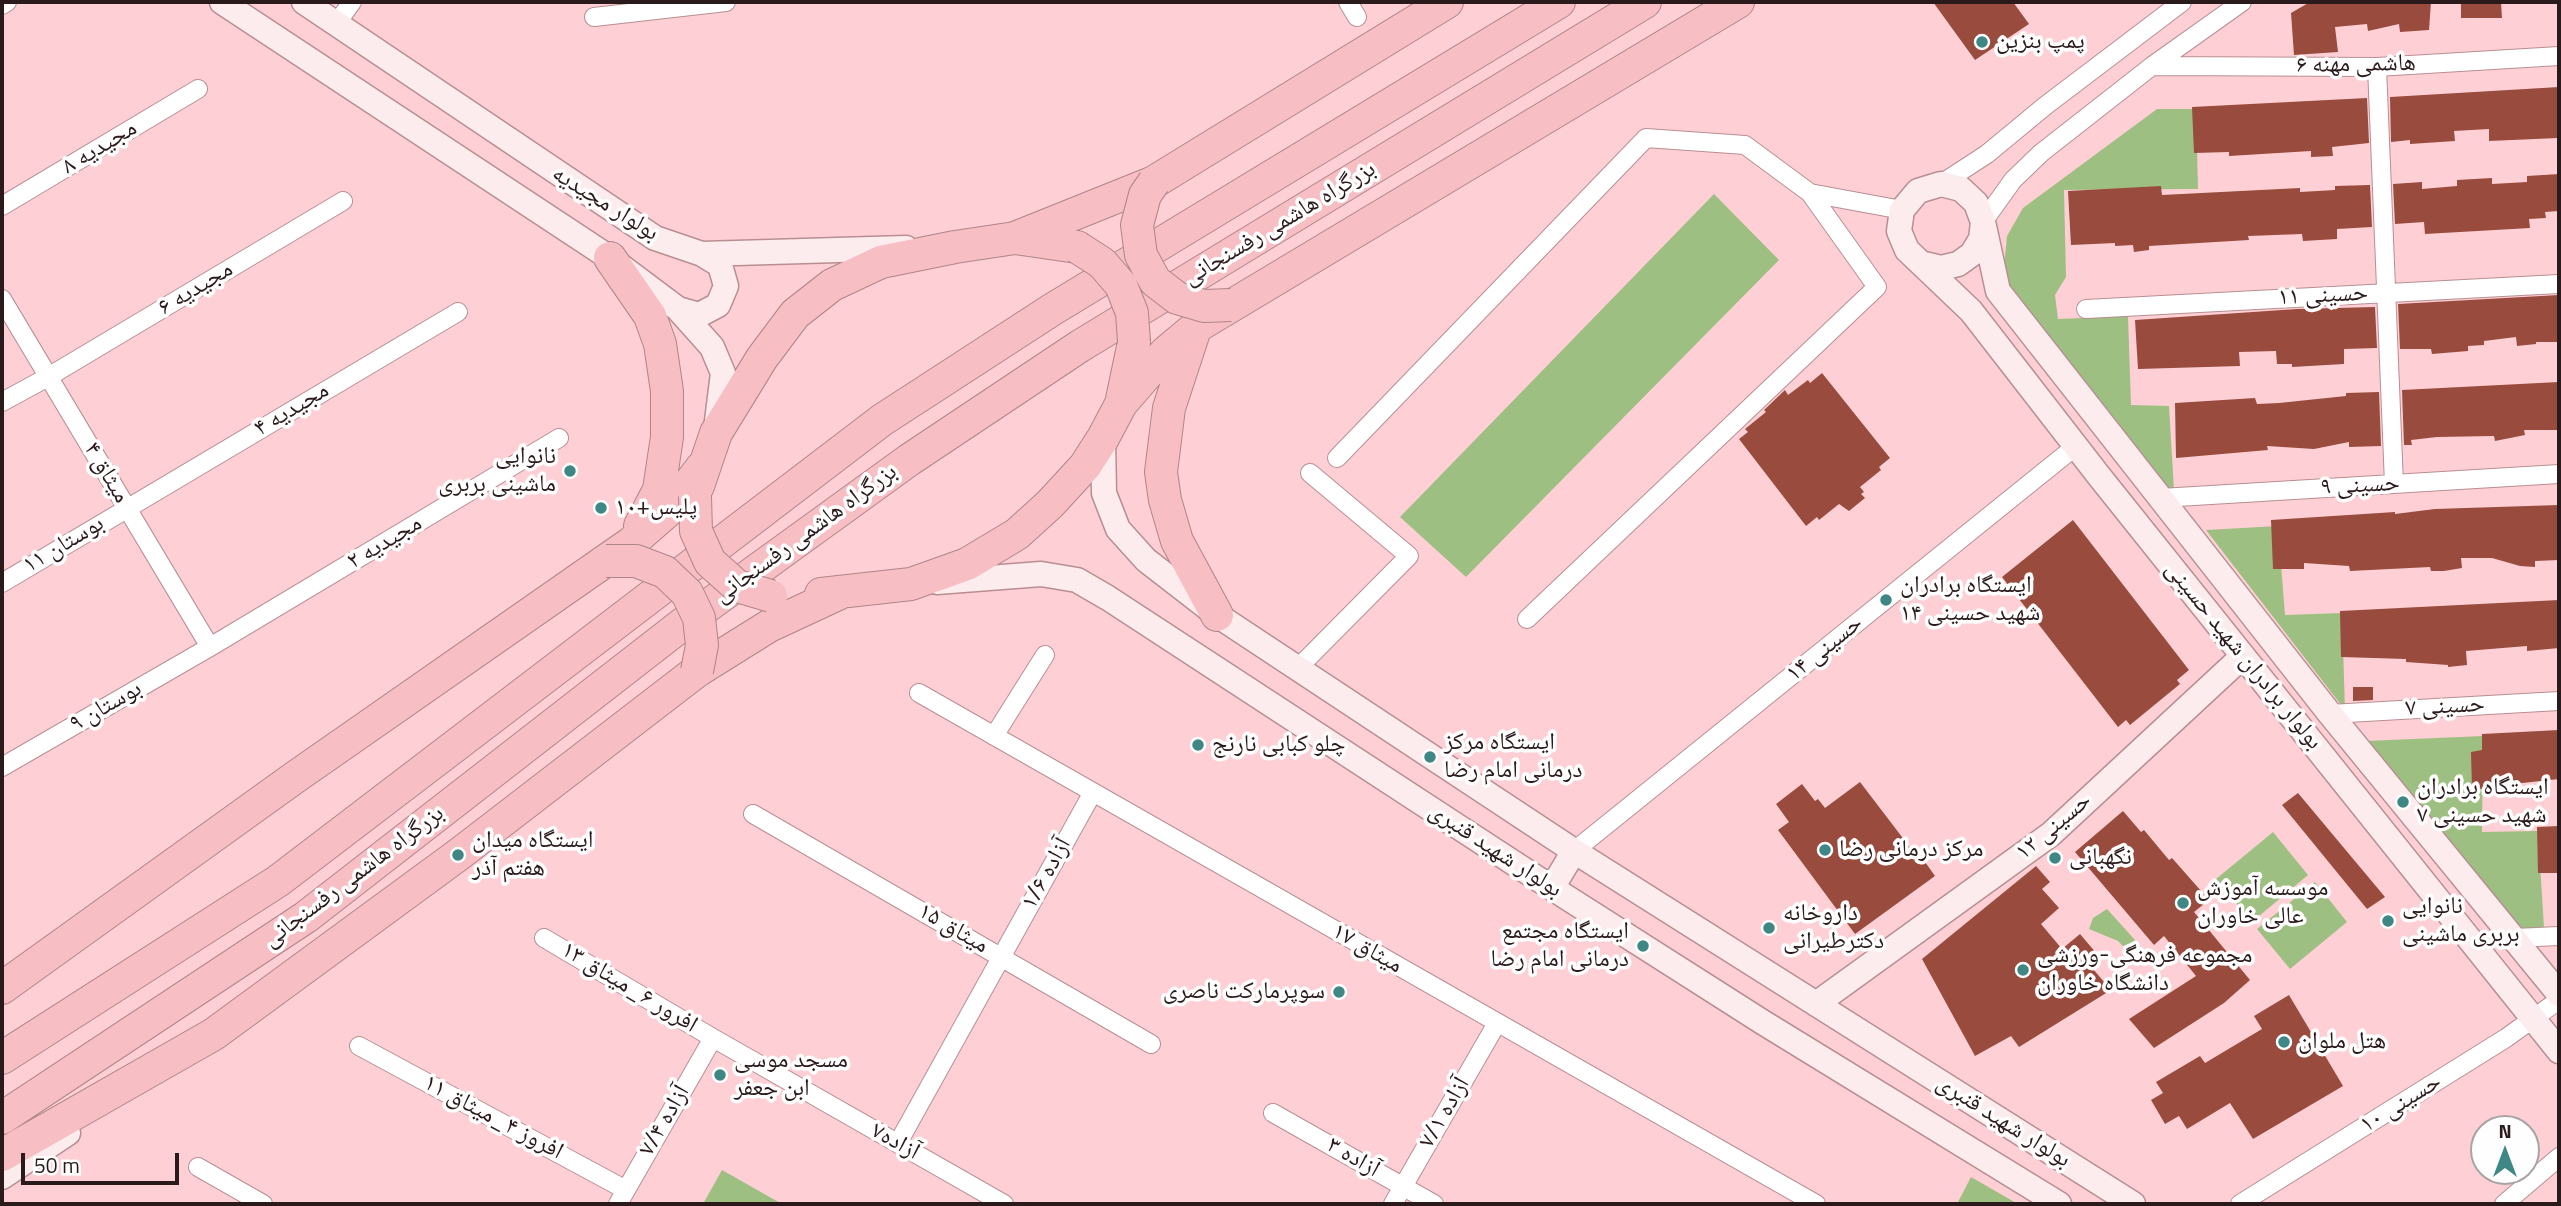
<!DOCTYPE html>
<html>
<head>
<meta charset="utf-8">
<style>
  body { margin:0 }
  #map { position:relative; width:2561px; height:1206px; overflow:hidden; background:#fed0d5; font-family:"Titillium Web",sans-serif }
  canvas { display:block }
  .frame { position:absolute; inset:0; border:4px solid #2a1a1c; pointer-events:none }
  .north { position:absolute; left:2470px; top:1115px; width:70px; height:70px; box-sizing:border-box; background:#fefefe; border:2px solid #a9a3a4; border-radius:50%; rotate:0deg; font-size:19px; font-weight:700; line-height:28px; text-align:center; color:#2a1a1c }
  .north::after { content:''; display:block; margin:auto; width:24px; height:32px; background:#3f8784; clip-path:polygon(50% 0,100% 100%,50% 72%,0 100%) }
  .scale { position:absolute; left:21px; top:1153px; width:158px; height:32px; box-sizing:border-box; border:4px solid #2a1a1c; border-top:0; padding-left:9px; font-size:21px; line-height:24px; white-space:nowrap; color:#2a1a1c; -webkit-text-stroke:5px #fefefe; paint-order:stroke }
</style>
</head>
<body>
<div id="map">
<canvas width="2561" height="1206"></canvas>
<div class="frame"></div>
<div class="north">N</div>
<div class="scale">50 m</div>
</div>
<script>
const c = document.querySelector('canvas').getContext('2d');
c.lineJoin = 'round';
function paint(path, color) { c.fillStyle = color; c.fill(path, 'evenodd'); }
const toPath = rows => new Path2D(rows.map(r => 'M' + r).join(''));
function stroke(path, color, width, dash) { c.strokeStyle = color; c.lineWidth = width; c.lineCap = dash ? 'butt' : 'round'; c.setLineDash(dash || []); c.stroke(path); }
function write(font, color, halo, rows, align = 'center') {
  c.font = font + ' "Titillium Web","Noto Naskh Arabic",sans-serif'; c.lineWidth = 7; c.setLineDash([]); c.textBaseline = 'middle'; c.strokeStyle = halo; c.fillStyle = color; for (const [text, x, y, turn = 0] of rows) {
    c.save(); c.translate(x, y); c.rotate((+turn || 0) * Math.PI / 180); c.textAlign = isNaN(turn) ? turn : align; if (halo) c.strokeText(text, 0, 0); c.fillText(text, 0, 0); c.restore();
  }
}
const green = toPath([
  [2157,109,2196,109,2198,189,2064,190,2066,277,2055,295,2058,319,2128,316,2131,405,2169,406,2174,490,2165,490,2013,303,2004,267,2007,236,2023,208],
  [1714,194,1779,260,1466,577,1400,517],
  [2278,526,2285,615,2342,613,2345,710,2206,530],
  [2483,736,2482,832,2538,831,2544,928,2521,928,2366,741],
  [2273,832,2308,875,2252,922,2216,879],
  [2315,882,2347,922,2290,969,2257,929],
  [2107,909,2135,940,2125,948,2118,941,2089,929,2093,918],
  [722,1170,782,1204,703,1204],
  [1971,1177,2018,1204,1957,1204]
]);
const building = toPath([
  [1933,2,2013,2,2029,24,1975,60],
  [2310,2,2431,2,2429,30,2400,32,2399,24,2368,31,2367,24,2335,27,2338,52,2294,55,2291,13],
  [2461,2,2501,2,2502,18,2461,18],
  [2559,87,2558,138,2489,141,2489,129,2454,131,2455,141,2410,144,2410,140,2391,142,2390,97],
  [2367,98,2369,143,2332,147,2333,156,2311,157,2311,151,2229,156,2229,152,2194,153,2192,107],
  [2559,174,2559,211,2545,212,2546,218,2529,219,2530,228,2425,234,2424,222,2395,224,2393,184,2422,182,2422,189,2457,186,2457,180,2492,178,2492,184,2527,182,2527,176],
  [2370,185,2372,227,2337,229,2337,239,2303,241,2302,234,2248,236,2249,240,2149,246,2149,250,2134,252,2133,245,2115,246,2115,243,2071,245,2068,191,2161,186,2162,195,2300,188,2300,192,2335,190,2335,186],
  [2559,295,2559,342,2536,342,2536,344,2517,346,2516,337,2484,341,2484,345,2468,346,2468,351,2432,354,2431,349,2400,349,2398,304],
  [2375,307,2377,348,2344,349,2344,364,2292,367,2292,364,2277,364,2276,351,2239,352,2240,366,2138,369,2135,320,2297,309],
  [1822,373,1890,458,1879,467,1881,470,1860,487,1864,492,1861,494,1865,498,1849,511,1839,504,1819,520,1817,517,1806,526,1739,439,1748,432,1745,429,1766,412,1764,410,1785,390,1788,395,1808,380,1810,383],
  [2559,382,2559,430,2524,430,2525,435,2495,441,2494,436,2437,437,2411,440,2412,445,2404,445,2402,390],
  [2379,392,2381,446,2349,447,2349,442,2314,449,2267,446,2268,450,2176,458,2175,403,2255,398,2257,404,2279,403,2346,396,2346,393],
  [2559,505,2559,560,2535,561,2535,567,2520,566,2492,558,2461,558,2462,568,2444,571,2431,571,2430,567,2350,571,2349,566,2304,563,2304,569,2273,569,2271,520,2395,512,2395,514,2435,509],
  [2073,520,2189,670,2177,680,2180,684,2130,725,2126,720,2118,727,2002,577],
  [2559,600,2559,648,2527,651,2527,646,2466,651,2467,665,2448,667,2448,665,2406,662,2406,659,2341,657,2340,611],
  [2353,687,2373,687,2373,700,2353,701],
  [2559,730,2559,779,2504,785,2504,789,2472,789,2471,752,2482,750,2482,734],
  [1860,782,1915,854,1918,852,1935,876,1855,934,1778,830,1789,822,1776,804,1802,784,1815,801,1818,799,1825,808],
  [2298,793,2385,897,2367,909,2282,805],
  [2123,811,2141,832,2144,830,2169,860,2172,858,2209,900,2194,912,2250,980,2224,1003,2154,1048,2129,1019,2196,976,2164,936,2154,945,2075,852],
  [2559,826,2559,873,2538,873,2537,827],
  [2036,866,2050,882,2042,889,2059,908,2041,924,2062,949,2080,934,2097,954,2087,962,2111,990,2019,1047,2011,1036,1975,1056,1922,959],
  [2289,995,2343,1086,2253,1139,2230,1103,2187,1129,2179,1116,2165,1124,2151,1100,2163,1093,2156,1082,2200,1056,2205,1063,2262,1029,2254,1016]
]);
const street = toPath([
  [1348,2,1357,17],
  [2,5,7,2],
  [594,17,726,2],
  [336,24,352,2],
  [2152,66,2377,67,2559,56],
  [2377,67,2394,484],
  [1941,184,1987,154,2045,106,2182,2],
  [2,206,198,89],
  [1983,222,2013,180,2041,153,2152,66,2242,2],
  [2,299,210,647],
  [2086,309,2559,284],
  [2,402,48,377,343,201],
  [1337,458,1646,138,1745,145,1810,193,1902,210],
  [2161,498,2559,474],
  [2,583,458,312],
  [1527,619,1877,287,1810,193],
  [1297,669,1409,556,1310,473],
  [919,693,1816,1204],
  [2330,714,2559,701],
  [994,736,1045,655],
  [2,767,210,647,559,438],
  [753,814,1151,1044],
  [1574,851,2076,446],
  [544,938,713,1038,1004,1204],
  [2515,938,2559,936],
  [359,1046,626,1190],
  [1273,1113,1434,1204],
  [898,1143,1093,792],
  [198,1167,263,1204],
  [618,1204,713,1038],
  [1393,1204,1497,1023],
  [2240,1204,2506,1038,2559,1000],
  [2504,1204,2559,1157]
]);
const secondary = toPath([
  [222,2,610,258,678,309,712,347,723,373,716,429],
  [304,2,655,238,702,254,906,248],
  [1984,226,1998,291,2330,714,2559,994],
  [1924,264,1941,268,1958,264,1972,254,1981,239,1983,222,1976,203,1961,189,1941,184,1918,191,1902,210,1899,231,1907,250,1971,311,2099,476,2559,1051],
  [678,309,699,315,718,305,726,286,720,265,702,254],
  [1103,438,1104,493,1118,529,1146,560,1217,615,1574,851,2133,1204],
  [937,582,1041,574,1077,580,1108,598,1552,888,1764,1023,2059,1204],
  [1552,888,1574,851],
  [1816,1004,2051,834,2243,656],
  [2,1177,68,1133]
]);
const highway = toPath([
  [1017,237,1154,182,1447,2],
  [610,258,650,316,660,344,667,391,667,437,659,490,640,526],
  [1195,329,1169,408,1161,472,1165,500,1177,541,1217,615],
  [1121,404,1166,352,1196,327,1738,2],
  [698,486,716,433,762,358,795,314,832,285,881,262,955,247,1015,238,1077,247],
  [821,594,911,584,967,564,1017,534,1050,504,1085,466,1103,438,1121,404,1134,342],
  [2,988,294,778,631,543,670,509,702,467],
  [2,1058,278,881,882,420,1053,309,1559,2],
  [2,1118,306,917,684,623,909,460,1080,346,1645,2],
  [2,1155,214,1034,458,855,697,671,769,626,840,593]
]);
const highwayBridge = toPath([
  [1154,182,1145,195,1137,225,1141,255,1155,281,1177,298,1204,306,1231,305],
  [1077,247,1102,263,1121,285,1132,313,1134,342],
  [695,496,696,531,710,562,737,586,771,596],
  [606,561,636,561,665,572,687,593,699,618,702,645,697,671]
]);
const markers = [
  [1982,42,7,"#3f8784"],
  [570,471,7,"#3f8784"],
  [601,508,7,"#3f8784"],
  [1886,600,7,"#3f8784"],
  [1198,745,7,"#3f8784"],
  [1430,757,7,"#3f8784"],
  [2403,802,7,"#3f8784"],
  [1825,850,7,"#3f8784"],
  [458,855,7,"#3f8784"],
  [2055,858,7,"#3f8784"],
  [2183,903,7,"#3f8784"],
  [2388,921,7,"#3f8784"],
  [1769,928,7,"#3f8784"],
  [1643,946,7,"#3f8784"],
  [2023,970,7,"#3f8784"],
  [1339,992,7,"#3f8784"],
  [2284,1042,7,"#3f8784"],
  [720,1075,7,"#3f8784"]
];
const poiNames = [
  ["پمپ بنزین",1996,42],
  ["نانوایی",556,457,"right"],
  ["ماشینی بربری",556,485,"right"],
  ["پلیس+۱۰",615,508],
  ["ایستگاه برادران",1900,586],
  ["شهید حسینی ۱۴",1900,614],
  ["ایستگاه مرکز",1444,743],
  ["درمانی امام رضا",1444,771],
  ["چلو کبابی نارنج",1212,745],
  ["ایستگاه برادران",2417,788],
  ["شهید حسینی ۷",2417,816],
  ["ایستگاه میدان",472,841],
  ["هفتم آذر",472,869],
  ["مرکز درمانی رضا",1839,850],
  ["نگهبانی",2069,858],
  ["موسسه آموزش",2197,889],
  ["عالی خاوران",2197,917],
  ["نانوایی",2402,907],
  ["بربری ماشینی",2402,935],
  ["داروخانه",1783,914],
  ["دکترطیرانی",1783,942],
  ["ایستگاه مجتمع",1629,932,"right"],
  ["درمانی امام رضا",1629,960,"right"],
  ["مجموعه فرهنگی-ورزشی",2037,956],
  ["دانشگاه خاوران",2037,984],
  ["سوپرمارکت ناصری",1325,992,"right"],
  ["هتل ملوان",2298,1042],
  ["مسجد موسی",734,1061],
  ["ابن جعفر",734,1089]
];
const streetNames = [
  ["هاشمی مهنه ۶",2356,65,-1],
  ["مجیدیه ۸",100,148,-31],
  ["بولوار مجیدیه",605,204,32],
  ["بزرگراه هاشمی رفسنجانی",1280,224,-31],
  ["مجیدیه ۶",196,289,-31],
  ["حسینی ۱۱",2323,296,-3],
  ["مجیدیه ۴",292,410,-31],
  ["میثاق ۴",106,473,59],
  ["حسینی ۹",2360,486,-3],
  ["بزرگراه هاشمی رفسنجانی",806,534,-36],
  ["مجیدیه ۲",385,543,-31],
  ["بوستان ۱۱",64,545,-31],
  ["حسینی ۱۴",1825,649,-39],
  ["بولوار برادران شهید حسینی",2243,656,51],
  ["بوستان ۹",106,707,-30],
  ["حسینی ۷",2445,707,-3],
  ["حسینی ۱۲",2054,827,-40],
  ["بولوار شهید قنبری",1495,851,33],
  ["آزاده ۱/۶",1047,874,-61],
  ["بزرگراه هاشمی رفسنجانی",354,877,-37],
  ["میثاق ۱۵",953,929,30],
  ["میثاق ۱۷",1367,949,30],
  ["افرور ۶_میثاق ۱۳",629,988,31],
  ["حسینی ۱۰",2401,1104,-32],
  ["آزاده ۷/۱",1445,1113,-60],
  ["افروز ۴_میثاق ۱۱",493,1118,28],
  ["آزاده ۷/۴",665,1121,-60],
  ["بولوار شهید قنبری",2003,1122,32],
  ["آزاده۷",895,1142,29],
  ["آزاده ۳",1353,1158,30]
];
paint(green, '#9ebf82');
paint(building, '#994b3d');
stroke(street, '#b88e93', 20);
stroke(secondary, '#b88e93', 27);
stroke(highway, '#af8589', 34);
stroke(street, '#fff', 18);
stroke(secondary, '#fdeced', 24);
stroke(highway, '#f7bec4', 32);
stroke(highwayBridge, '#af8589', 34, []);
stroke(highwayBridge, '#f7bec4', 32);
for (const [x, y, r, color] of markers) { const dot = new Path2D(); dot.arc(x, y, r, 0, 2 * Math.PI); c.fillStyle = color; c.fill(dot); stroke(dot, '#fefefe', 2.5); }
write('24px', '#2a1a1c', '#fefefe', poiNames, 'left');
write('24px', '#2a1a1c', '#fefefe', streetNames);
</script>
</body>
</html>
